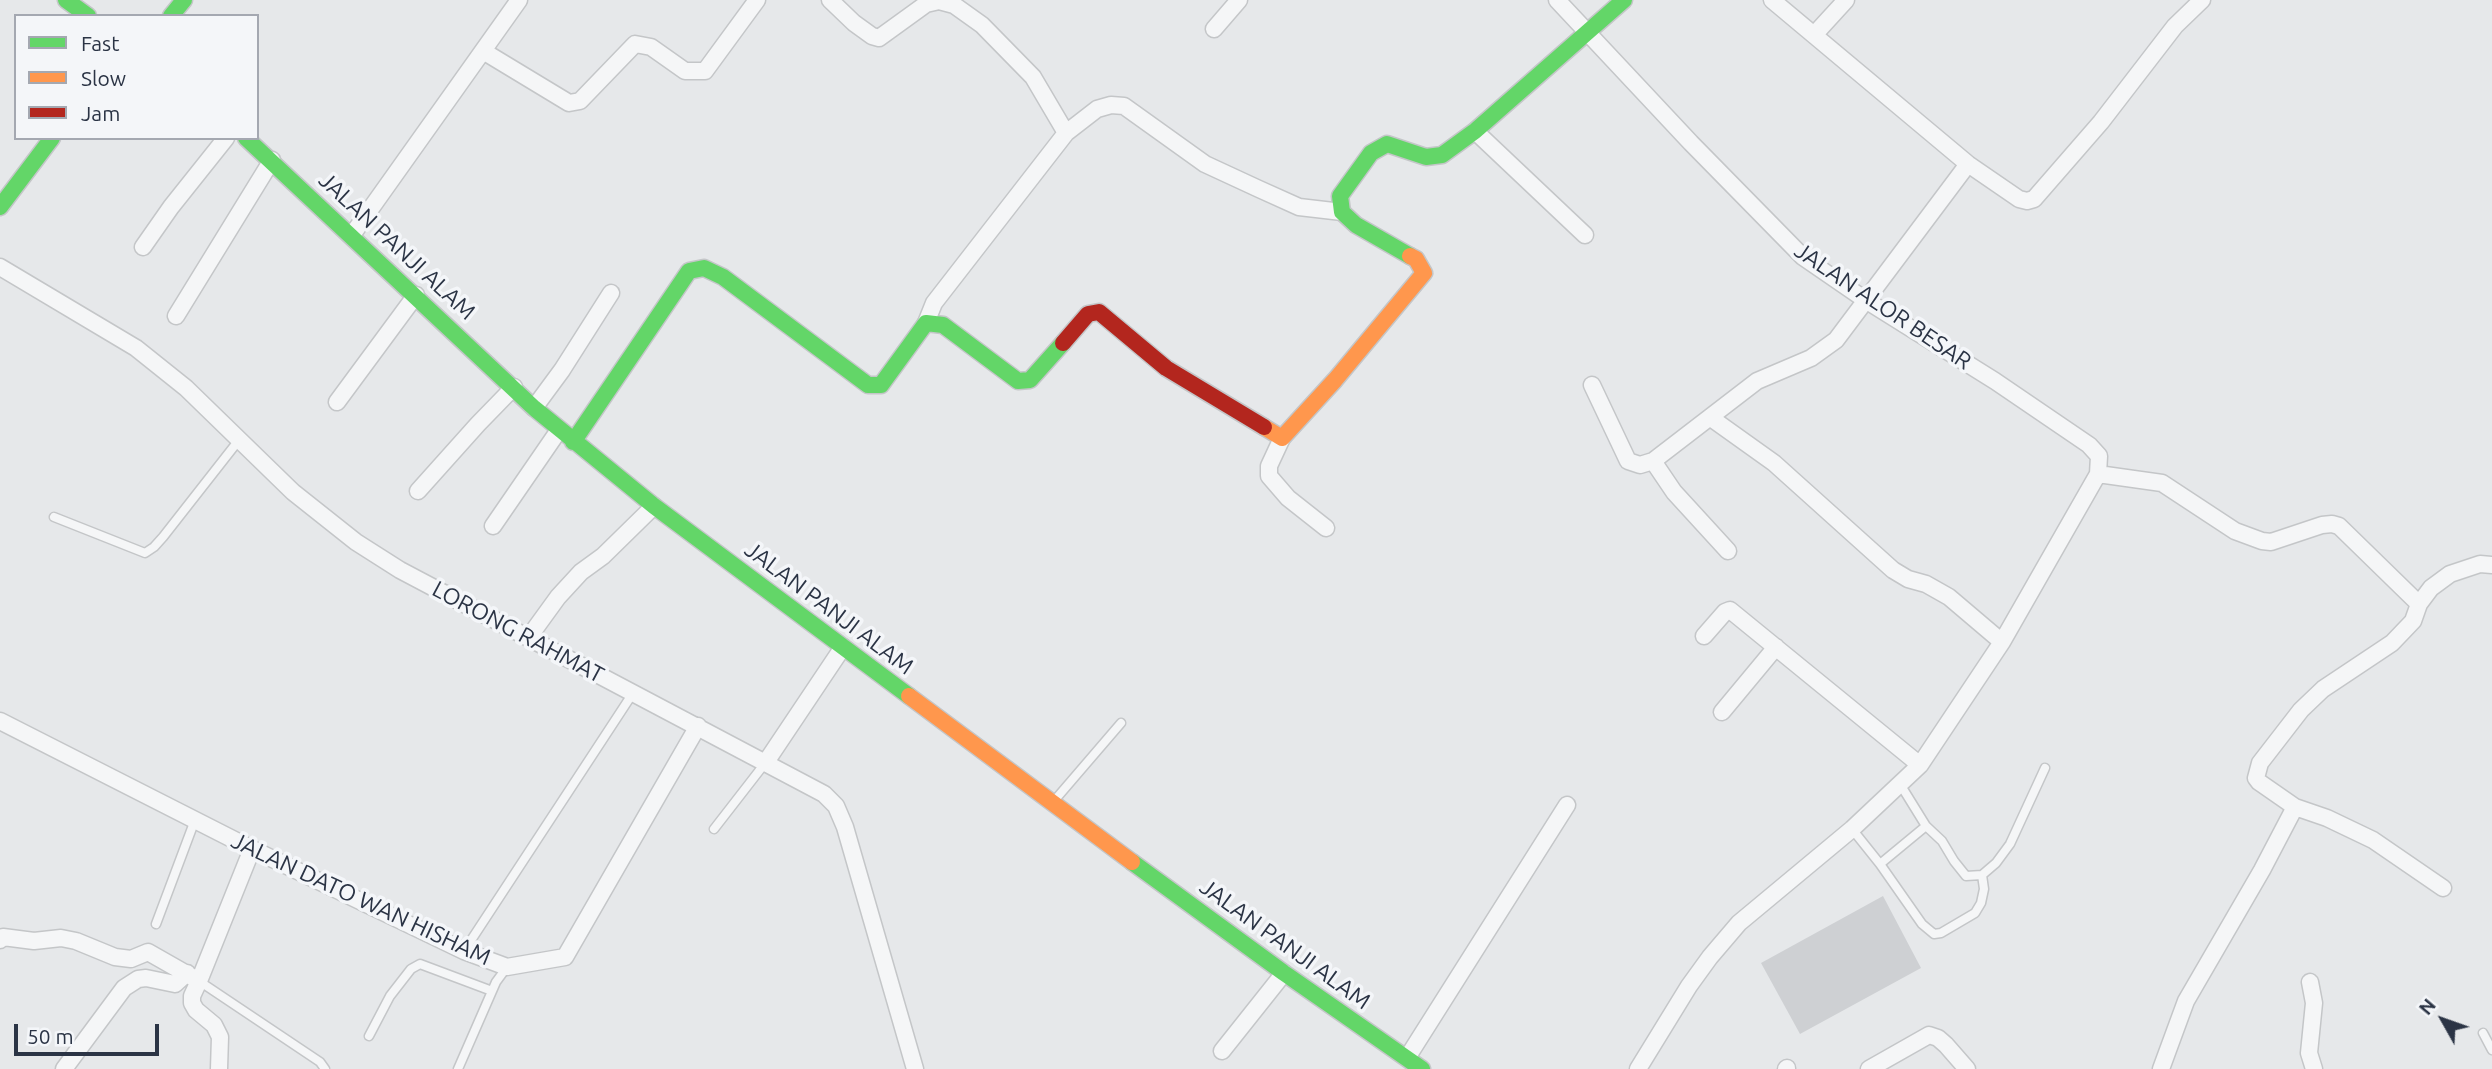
<!DOCTYPE html>
<html>
<head>
<meta charset="utf-8">
<style>
  body { margin:0 }
  #map { position:relative; width:2492px; height:1069px; overflow:hidden; background:#e6e8ea; font-family:Ubuntu,sans-serif }
  canvas { display:block }
  .legend { position:absolute; left:14px; top:14px; width:245px; height:126px; box-sizing:border-box; background:#f4f6f9; border:2px solid #a4a8b1; margin:0; padding:9px 12px; list-style:none; font-size:21px; color:#2b3445 }
  .legend li { display:flex; align-items:center; gap:14px; height:35px }
  .legend b { width:35px; border:2px solid #a4a8b1 }
  .north { position:absolute; left:2408px; top:985px; width:70px; height:70px; -webkit-text-stroke:5px #f4f6f9; paint-order:stroke; rotate:310deg; font-size:19px; font-weight:700; line-height:28px; text-align:center; color:#2b3445 }
  .north::after { content:''; display:block; margin:auto; width:24px; height:32px; background:#2b3445; clip-path:polygon(50% 0,100% 100%,50% 72%,0 100%) }
  .scale { position:absolute; left:14px; top:1024px; width:145px; height:32px; box-sizing:border-box; border:4px solid #2b3445; border-top:0; padding-left:9px; font-size:21px; line-height:24px; white-space:nowrap; color:#2b3445; -webkit-text-stroke:5px #f4f6f9; paint-order:stroke }
</style>
</head>
<body>
<div id="map">
<canvas width="2492" height="1069"></canvas>
<ul class="legend">
<li><b style="height:9px;background:#63d668"></b>Fast</li>
<li><b style="height:9px;background:#ff974d"></b>Slow</li>
<li><b style="height:9px;background:#b3261e"></b>Jam</li>
</ul>
<div class="north">N</div>
<div class="scale">50 m</div>
</div>
<script>
const c = document.querySelector('canvas').getContext('2d');
c.lineJoin = 'round';
function paint(path, color) { c.fillStyle = color; c.fill(path, 'evenodd'); }
const toPath = rows => new Path2D(rows.map(r => 'M' + r).join(''));
function stroke(path, color, width, dash) { c.strokeStyle = color; c.lineWidth = width; c.lineCap = dash ? 'butt' : 'round'; c.setLineDash(dash || []); c.stroke(path); }
function write(font, color, halo, rows, align = 'center') {
  c.font = font + ' Ubuntu,sans-serif'; c.lineWidth = 7; c.setLineDash([]); c.textBaseline = 'middle'; c.strokeStyle = halo; c.fillStyle = color; for (const [text, x, y, turn = 0] of rows) {
    c.save(); c.translate(x, y); c.rotate((+turn || 0) * Math.PI / 180); c.textAlign = isNaN(turn) ? turn : align; if (halo) c.strokeText(text, 0, 0); c.fillText(text, 0, 0); c.restore();
  }
}
const building = toPath([
  [1883,896,1921,968,1800,1034,1761,963]
]);
const lane = toPath([
  [54,517,145,553,154,547,163,537,239,440],
  [1900,784,1926,826],
  [1054,801,1121,723],
  [714,829,766,762],
  [1852,829,1880,864,1926,826,1942,841,1954,861,1966,876,1982,875,1996,863,2010,844,2045,768],
  [1880,864,1922,924,1934,934,1941,933,1975,913,1981,903,1984,889,1982,875],
  [156,924,195,820],
  [464,951,633,693],
  [199,981,320,1062,325,1069],
  [2483,1033,2492,1050],
  [369,1036,390,996,411,969,420,964,492,991],
  [458,1069,496,982,507,967]
]);
const street = toPath([
  [830,0,854,23,872,36,879,38,926,4,939,1,954,5,982,25,1033,77,1066,133],
  [1557,0,1691,143,1803,257,1867,301,1995,381,2089,445,2099,456,2098,474,2002,642,1920,765,1852,829,1739,923,1710,957,1689,986,1638,1069],
  [1772,0,1968,164,2019,199,2027,201,2034,199,2101,122,2175,26,2202,0],
  [1214,29,1239,0],
  [1814,35,1846,0],
  [483,51,569,103,580,101,635,44,651,47,685,71,705,71,757,0],
  [1475,131,1585,235],
  [352,235,519,0],
  [143,247,171,207,226,138],
  [0,267,136,348,186,388,293,492,356,542,400,570,824,794,836,806,845,827,915,1069],
  [176,316,272,160],
  [926,323,934,303,1066,133,1097,109,1111,105,1124,106,1205,164,1259,189,1299,207,1342,212],
  [1592,385,1628,461,1640,465,1653,461,1757,381,1811,358,1836,340,1968,164],
  [337,402,416,295],
  [534,408,562,370,611,293],
  [1711,418,1774,463,1893,570,1908,579,1926,584,1949,597,2002,642],
  [1282,438,1269,466,1269,476,1288,498,1326,528],
  [1653,461,1674,492,1728,551],
  [2098,474,2162,483,2235,531,2262,541,2271,542,2322,525,2332,524,2339,526,2419,604,2413,621,2392,643,2323,689,2301,710,2260,763,2256,778,2259,782,2295,807,2262,870,2186,1001,2161,1069],
  [418,491,478,424,514,387],
  [493,526,559,430],
  [2419,604,2431,588,2450,574,2480,564,2492,565],
  [1704,636,1725,612,1730,610,1920,765],
  [529,637,558,597,581,572,603,556,654,506],
  [1722,712,1776,647],
  [0,721,252,849,464,951,507,967,565,957,698,726],
  [766,762,843,647],
  [2295,807,2327,818,2373,840,2443,888],
  [0,940,3,937,34,941,61,938,76,941,115,957,131,959,148,952,199,981,252,849],
  [199,981,192,996,192,1003,196,1010,214,1025,220,1037,219,1069],
  [2310,982,2314,1003,2309,1053,2314,1069],
  [1222,1051,1284,973],
  [1407,1058,1567,805],
  [64,1069,124,988,138,979,146,978,175,984,187,973],
  [1786,1069,1787,1068],
  [1869,1069,1929,1035,1938,1038,1946,1045,1967,1069]
]);
const fast = toPath([
  [66,0,88,16],
  [171,16,184,0],
  [246,138,534,408,654,506,909,696],
  [0,207,52,138],
  [1410,256,1356,225,1342,212,1340,196,1371,153,1387,144,1426,157,1442,155,1475,131,1624,0],
  [573,442,689,271,704,268,723,277,868,385,881,385,926,323,943,325,1018,381,1030,380,1063,343],
  [1132,862,1284,973,1422,1069]
]);
const slow = toPath([
  [1264,427,1282,438,1335,380,1424,273,1416,259,1410,256],
  [909,696,1132,862]
]);
const jam = toPath([
  [1063,343,1088,314,1099,312,1166,368,1264,427]
]);
const streetNames = [
  ["JALAN PANJI ALAM",397,246,43],
  ["JALAN ALOR BESAR",1883,306,34],
  ["JALAN PANJI ALAM",829,608,37],
  ["LORONG RAHMAT",518,632,28],
  ["JALAN DATO WAN HISHAM",361,899,25],
  ["JALAN PANJI ALAM",1285,944,36]
];
paint(building, '#ced0d3');
stroke(lane, '#c4c6c8', 11);
stroke(street, '#c4c6c8', 19);
stroke(fast, '#c4c6c8', 19);
stroke(slow, '#c4c6c8', 19);
stroke(jam, '#c4c6c8', 19);
stroke(lane, '#f5f6f7', 8);
stroke(street, '#f5f6f7', 16);
stroke(fast, '#63d668', 16);
stroke(slow, '#ff974d', 16);
stroke(jam, '#b3261e', 16);
write('23px', '#2b3445', '#f4f6f9', streetNames);
</script>
</body>
</html>
